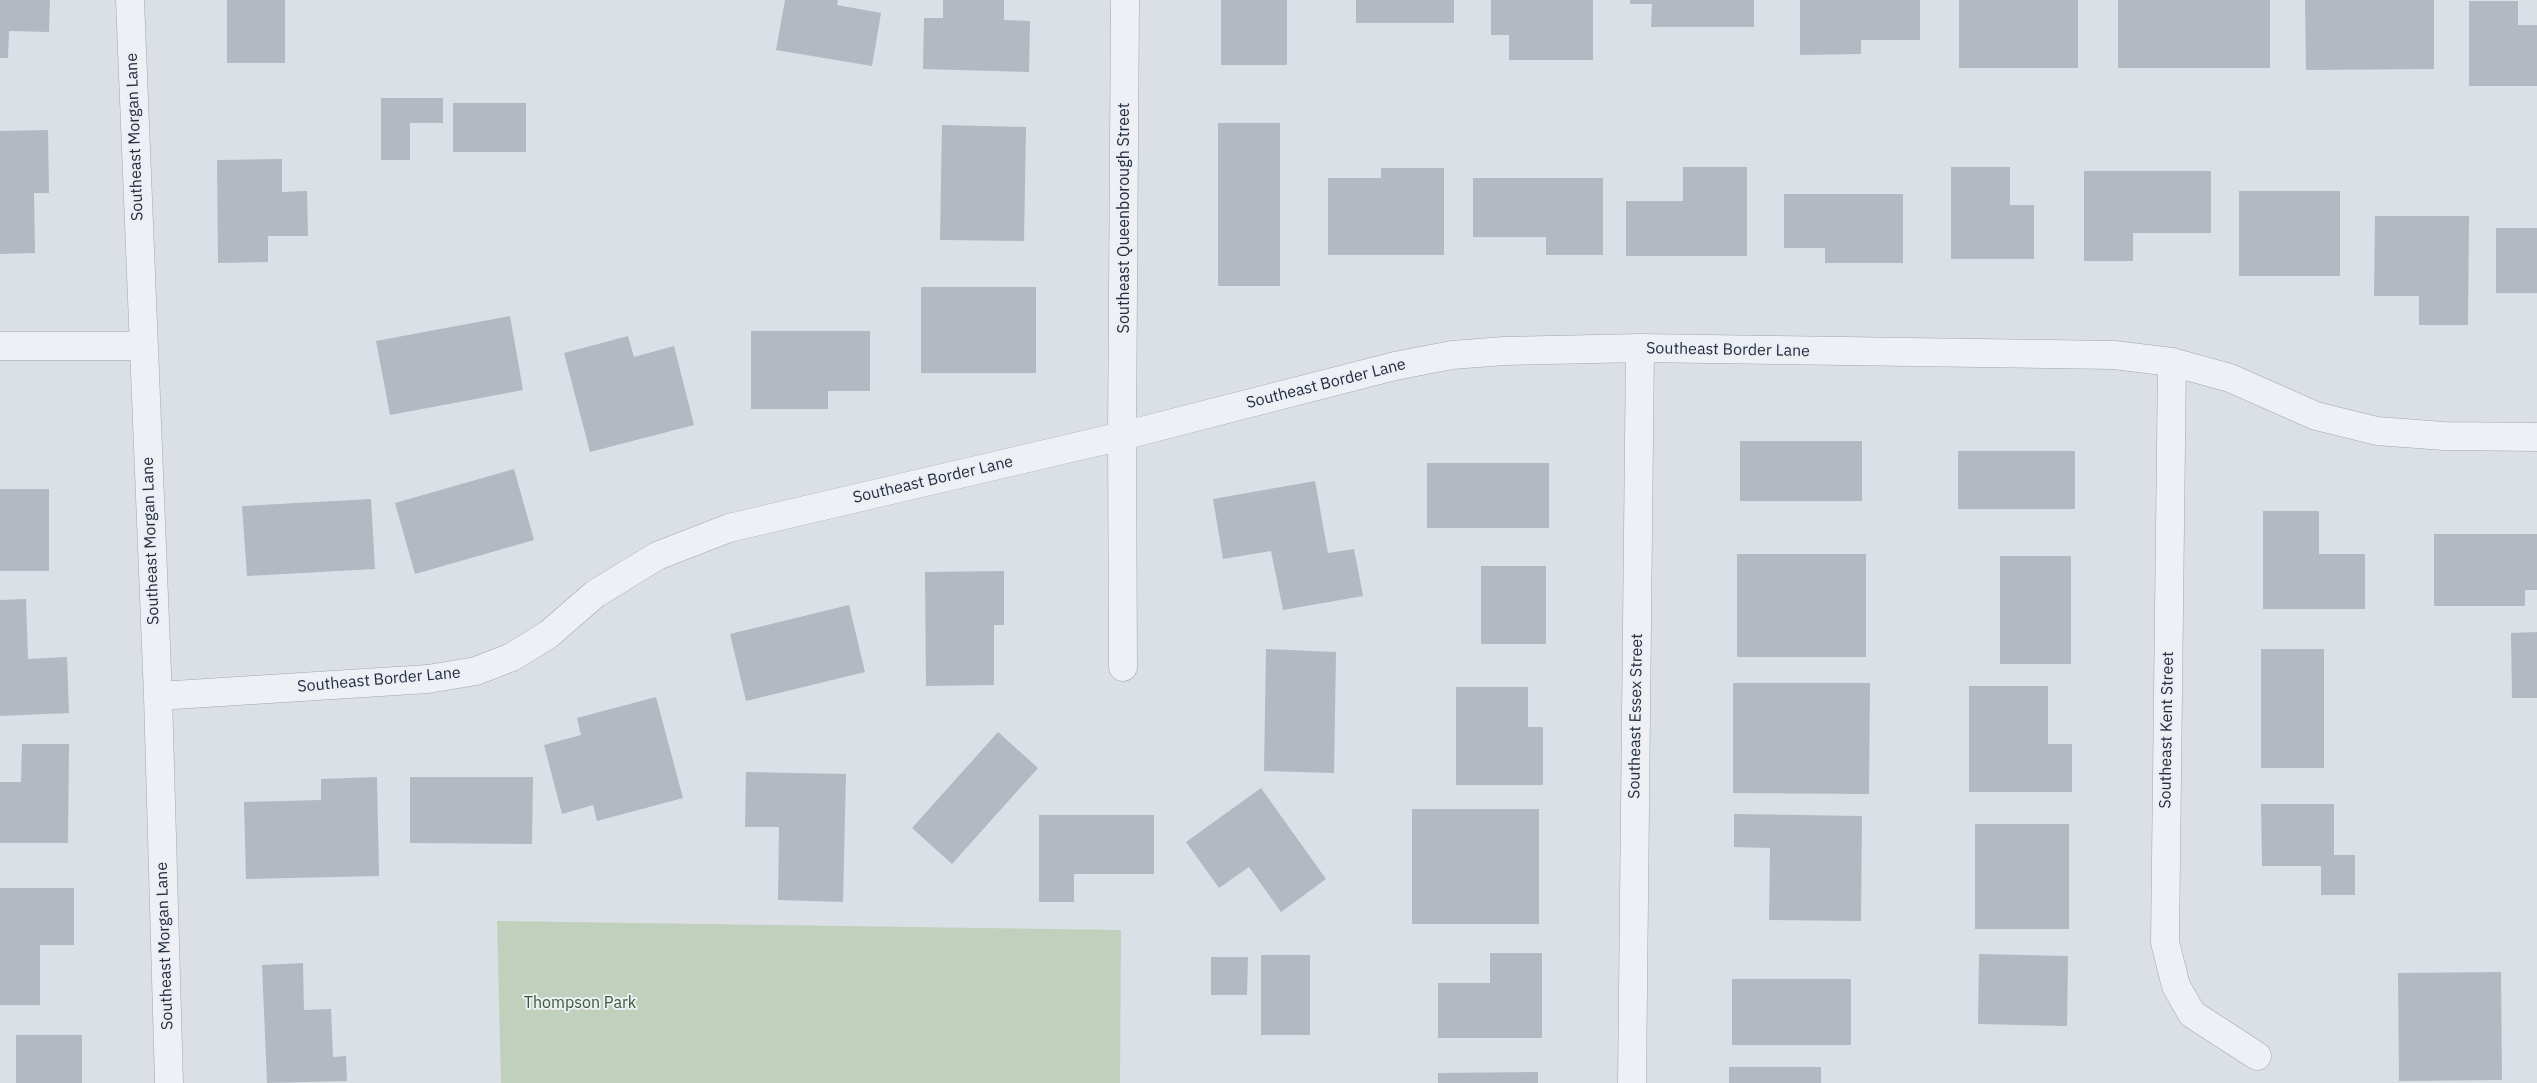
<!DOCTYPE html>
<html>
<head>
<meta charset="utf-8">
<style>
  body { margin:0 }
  canvas { display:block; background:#dbdfe6 }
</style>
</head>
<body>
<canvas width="2537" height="1083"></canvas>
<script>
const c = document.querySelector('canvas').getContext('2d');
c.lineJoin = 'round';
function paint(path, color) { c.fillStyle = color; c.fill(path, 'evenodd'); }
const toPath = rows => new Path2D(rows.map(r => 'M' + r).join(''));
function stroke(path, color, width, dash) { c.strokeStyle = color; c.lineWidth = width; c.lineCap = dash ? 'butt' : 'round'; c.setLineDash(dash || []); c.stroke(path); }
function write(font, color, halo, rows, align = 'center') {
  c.font = font + ' "IBM Plex Sans",sans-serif'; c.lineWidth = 4; c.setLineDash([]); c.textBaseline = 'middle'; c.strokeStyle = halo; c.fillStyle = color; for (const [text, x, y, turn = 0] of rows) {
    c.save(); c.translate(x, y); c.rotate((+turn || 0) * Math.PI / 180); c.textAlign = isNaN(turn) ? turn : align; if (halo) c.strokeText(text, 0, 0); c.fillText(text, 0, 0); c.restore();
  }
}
const green = toPath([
  [497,921,1121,930,1120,1083,501,1083]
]);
const building = toPath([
  [0,0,50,0,49,32,9,31,8,58,0,58],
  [227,0,285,0,285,63,227,63],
  [785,0,838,0,837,5,881,13,872,66,776,50],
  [943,0,1004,0,1004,20,1030,21,1029,72,923,69,924,18,943,18],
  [1221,0,1287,0,1287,65,1221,65],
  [1356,0,1454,0,1454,23,1356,23],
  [1491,0,1593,0,1593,60,1509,60,1509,35,1491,35],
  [1630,0,1754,0,1754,27,1651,27,1652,4,1630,4],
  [1800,0,1920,0,1920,40,1861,40,1861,54,1800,55],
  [1959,0,2078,0,2078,68,1959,68],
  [2118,0,2270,0,2270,68,2118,68],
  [2305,0,2434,0,2434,69,2306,70],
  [2469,1,2518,1,2518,25,2537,25,2537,86,2469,86],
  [381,98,443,98,443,123,410,123,410,160,381,160],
  [453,103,526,103,526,152,453,152],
  [1218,123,1280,123,1280,286,1218,286],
  [942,125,1026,127,1024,241,940,240],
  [48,130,49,193,34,193,35,253,0,254,0,131],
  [282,159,282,192,307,191,308,236,268,236,268,262,218,263,217,160],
  [1683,167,1747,167,1747,256,1626,256,1626,201,1683,201],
  [1951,167,2010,167,2010,205,2034,205,2034,259,1951,259],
  [1381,168,1444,168,1444,255,1328,255,1328,178,1381,178],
  [2084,171,2211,171,2211,233,2133,233,2133,261,2084,261],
  [1473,178,1603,178,1603,255,1546,255,1546,237,1473,237],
  [2239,191,2340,191,2340,276,2239,276],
  [1784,194,1903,194,1903,263,1825,263,1825,248,1784,248],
  [2375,216,2469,216,2468,325,2419,325,2419,296,2374,296],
  [2496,228,2537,228,2537,293,2496,293],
  [921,287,1036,287,1036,373,921,373],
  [510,316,523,390,390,415,376,341],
  [751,331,870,331,870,391,828,391,828,409,751,409],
  [628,336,634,357,674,346,694,425,590,452,564,353],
  [1740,441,1862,441,1862,501,1740,501],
  [1958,451,2075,451,2075,509,1958,509],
  [1427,463,1549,463,1549,528,1427,528],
  [514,469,534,540,415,574,395,503],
  [1315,481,1328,553,1354,549,1363,596,1283,610,1271,551,1223,559,1213,499],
  [0,489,49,489,49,571,0,571],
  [371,499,375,569,247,576,242,506],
  [2263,511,2319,511,2319,554,2365,554,2365,609,2263,609],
  [2434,534,2537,534,2537,590,2525,590,2525,606,2434,606],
  [1737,554,1866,554,1866,657,1737,657],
  [2000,556,2071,556,2071,664,2000,664],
  [1481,566,1546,566,1546,644,1481,644],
  [1004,571,1004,625,994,625,994,685,926,686,925,572],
  [26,599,28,659,67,657,69,713,0,716,0,600],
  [849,605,865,672,746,701,730,634],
  [2537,632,2537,698,2512,698,2511,633],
  [1266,649,1336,652,1334,773,1264,771],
  [2261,649,2324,649,2324,768,2261,768],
  [1733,683,1870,683,1869,794,1733,793],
  [1969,686,2048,686,2048,744,2072,744,2072,792,1969,792],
  [1456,687,1528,687,1528,727,1543,727,1543,785,1456,785],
  [656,697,683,798,597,821,593,805,562,814,544,745,581,735,577,718],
  [998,732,1038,768,952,864,912,828],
  [22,744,69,744,68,843,0,843,0,782,21,782],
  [746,772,846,774,843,902,778,900,779,827,745,827],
  [377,777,379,876,246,879,244,802,321,800,321,779],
  [410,777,533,777,532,844,410,843],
  [1261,788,1326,879,1281,912,1249,867,1219,888,1186,842],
  [2261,804,2334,804,2334,855,2355,855,2355,895,2321,895,2321,866,2262,866],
  [1412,809,1539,809,1539,924,1412,924],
  [1734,814,1862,816,1861,921,1769,920,1770,848,1734,847],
  [1039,815,1154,815,1154,874,1074,874,1074,902,1039,902],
  [1975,824,2069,824,2069,929,1975,929],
  [0,888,74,888,74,945,40,945,40,1005,0,1005],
  [1490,953,1542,953,1542,1038,1438,1038,1438,983,1490,983],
  [1979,954,2068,956,2067,1026,1978,1024],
  [1261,955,1310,955,1310,1035,1261,1035],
  [1211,957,1248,957,1247,995,1211,995],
  [303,963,304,1010,331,1009,333,1057,346,1056,347,1081,267,1083,262,965],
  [2501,972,2502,1080,2399,1081,2398,973],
  [1732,979,1851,979,1851,1045,1732,1045],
  [16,1035,82,1035,82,1083,16,1083],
  [1729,1067,1821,1067,1821,1083,1729,1083],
  [1538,1072,1538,1083,1438,1083,1438,1073]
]);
const street = toPath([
  [130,0,158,696,169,1083],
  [0,346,143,346],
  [2172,362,2165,942,2176,986,2192,1014,2257,1056],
  [1123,667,1122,436,1125,0],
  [158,696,428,679,476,671,512,657,549,634,595,594,657,556,729,528,1122,436,1395,366,1452,355,1504,351,1640,348,2114,355,2172,362,2230,378,2316,416,2377,431,2444,436,2537,437],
  [1632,1083,1640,348]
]);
const streetNames = [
  ["Southeast Morgan Lane",135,137,-92],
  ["Southeast Queenborough Street",1124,218,-90],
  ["Southeast Border Lane",1728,350,1],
  ["Southeast Border Lane",1326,384,-14],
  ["Southeast Border Lane",933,480,-13],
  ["Southeast Morgan Lane",151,541,-92],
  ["Southeast Border Lane",379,680,-5],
  ["Southeast Essex Street",1636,716,-89],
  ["Southeast Kent Street",2167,730,-89],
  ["Southeast Morgan Lane",165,946,-92]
];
const parkNames = [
  ["Thompson Park",580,1003]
];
paint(green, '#c1d0bc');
paint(building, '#b3b8c3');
stroke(street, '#a1a6b0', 29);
stroke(street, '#eef0f5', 28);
write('16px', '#252d3d', '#ebeef4', streetNames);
write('16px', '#385932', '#ebeef4', parkNames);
</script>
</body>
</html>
